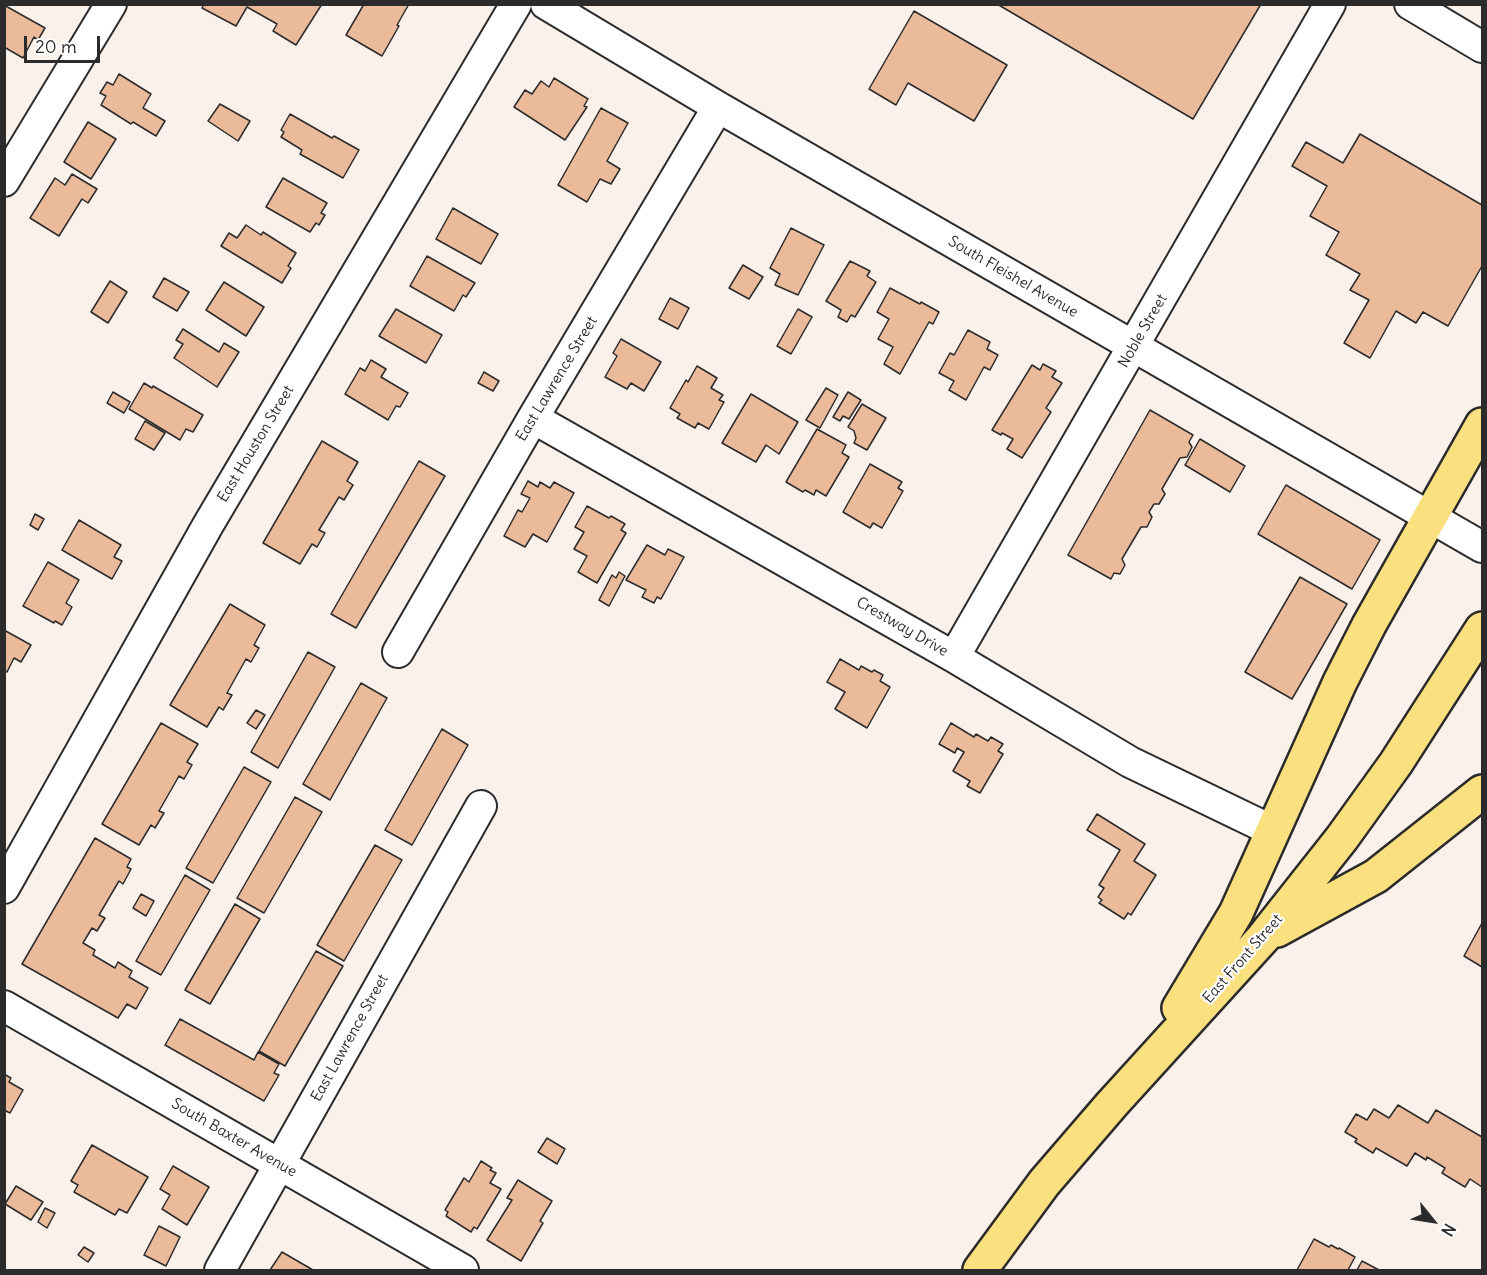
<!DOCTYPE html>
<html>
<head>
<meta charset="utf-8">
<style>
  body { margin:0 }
  #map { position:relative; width:1487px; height:1275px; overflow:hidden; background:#fbf1eb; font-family:Delius,sans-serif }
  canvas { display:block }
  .frame { position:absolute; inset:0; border:6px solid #2b2b2b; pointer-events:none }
  .north { position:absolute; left:1403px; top:1191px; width:60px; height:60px; -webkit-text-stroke:4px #fff; paint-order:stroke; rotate:120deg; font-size:16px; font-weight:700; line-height:24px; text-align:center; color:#2b2b2b }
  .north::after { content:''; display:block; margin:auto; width:21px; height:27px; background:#2b2b2b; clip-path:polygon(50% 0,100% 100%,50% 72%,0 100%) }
  .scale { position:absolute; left:24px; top:36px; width:76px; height:27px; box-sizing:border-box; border:3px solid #2b2b2b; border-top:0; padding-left:8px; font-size:18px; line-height:21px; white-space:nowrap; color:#2b2b2b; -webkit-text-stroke:4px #fff; paint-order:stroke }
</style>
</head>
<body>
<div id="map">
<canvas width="1487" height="1275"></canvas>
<div class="frame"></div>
<div class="north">N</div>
<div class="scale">20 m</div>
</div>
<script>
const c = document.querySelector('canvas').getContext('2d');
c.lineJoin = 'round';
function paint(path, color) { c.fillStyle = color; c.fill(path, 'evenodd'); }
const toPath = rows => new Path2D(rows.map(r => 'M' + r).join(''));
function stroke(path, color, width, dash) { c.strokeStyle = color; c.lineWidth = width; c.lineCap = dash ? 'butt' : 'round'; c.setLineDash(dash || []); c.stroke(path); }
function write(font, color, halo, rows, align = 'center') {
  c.font = font + ' Delius,sans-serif'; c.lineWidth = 4.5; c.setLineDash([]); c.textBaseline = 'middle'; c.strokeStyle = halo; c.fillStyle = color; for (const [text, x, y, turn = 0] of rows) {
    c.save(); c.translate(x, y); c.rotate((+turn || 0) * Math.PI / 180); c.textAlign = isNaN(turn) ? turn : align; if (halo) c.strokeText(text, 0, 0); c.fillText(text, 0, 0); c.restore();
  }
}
const building = toPath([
  [204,4,322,4,296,45,273,31,277,24,247,7,236,26,202,8,204,4],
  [364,4,409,4,397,25,399,26,382,56,346,35,364,4],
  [997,4,1261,4,1193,119,997,4],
  [4,5,45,28,38,40,34,37,23,58,4,47,4,5],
  [914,11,1007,65,974,121,908,83,896,105,869,89,914,11],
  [119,74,151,94,143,108,165,121,156,136,133,122,131,124,101,105,106,96,100,93,107,82,113,85,119,74],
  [554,78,588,99,584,106,587,107,565,140,514,107,525,90,532,94,541,81,549,87,554,78],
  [220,104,250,121,238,141,208,121,220,104],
  [601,108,628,123,607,161,620,169,611,184,600,179,587,202,558,185,601,108],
  [290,114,332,138,334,136,359,150,343,178,300,154,302,150,281,137,284,132,281,130,290,114],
  [88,122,116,139,91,179,64,162,88,122],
  [1360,134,1482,205,1482,266,1448,326,1423,312,1416,323,1396,311,1370,358,1344,343,1369,300,1350,290,1360,274,1326,255,1339,232,1310,216,1327,186,1292,166,1306,142,1343,163,1360,134],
  [72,174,97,189,88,203,82,199,59,236,30,218,55,178,65,185,72,174],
  [283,178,327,203,321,213,325,215,319,225,316,223,310,232,266,207,283,178],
  [453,208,498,234,481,264,436,239,453,208],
  [246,225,261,235,263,232,296,253,288,266,291,268,282,283,221,246,229,233,237,238,246,225],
  [791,228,824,245,798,295,775,285,780,274,770,268,791,228],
  [427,256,475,283,466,297,463,295,454,311,410,286,427,256],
  [850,261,870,271,867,276,876,282,855,317,851,315,847,322,838,317,841,310,826,301,850,261],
  [743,265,763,277,749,299,729,288,743,265],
  [164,278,189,292,177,311,153,297,164,278],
  [110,281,127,292,108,323,91,312,110,281],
  [224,282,264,307,246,336,206,310,224,282],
  [890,288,920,304,921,302,939,312,933,324,929,322,900,374,884,364,893,347,878,339,889,319,877,312,890,288],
  [670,298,689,308,678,329,659,319,670,298],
  [396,309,442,335,426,363,379,336,396,309],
  [798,309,812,317,791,354,777,346,798,309],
  [183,329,219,352,224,343,239,352,217,387,174,358,183,344,176,340,183,329],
  [968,330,990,342,987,349,998,355,990,370,984,367,966,400,949,390,954,381,939,373,950,353,954,355,968,330],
  [621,339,661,362,644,391,631,383,627,389,605,377,617,356,613,353,621,339],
  [371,360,386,369,381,377,408,393,400,407,396,406,388,420,345,394,360,368,365,371,371,360],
  [1043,364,1056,371,1052,377,1062,383,1046,408,1051,412,1022,458,1007,449,1013,439,1002,433,1001,435,992,430,1032,365,1040,370,1043,364],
  [697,366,717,378,711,388,723,395,719,400,724,402,709,429,698,423,695,428,677,418,680,414,670,408,686,380,688,382,697,366],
  [484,372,499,381,493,391,478,383,484,372],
  [144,383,152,388,153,386,203,415,193,432,186,429,180,440,129,409,144,383],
  [826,388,838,395,820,428,806,420,826,388],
  [113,392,130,402,124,413,107,403,113,392],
  [848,392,861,400,849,419,843,416,840,421,833,417,848,392],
  [751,394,798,422,779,454,766,445,756,462,722,443,751,394],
  [862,404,886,418,867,450,854,443,856,438,854,431,848,427,862,404],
  [1150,410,1193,435,1189,442,1192,447,1187,457,1180,458,1162,489,1165,494,1159,504,1154,504,1149,512,1152,517,1147,527,1141,527,1122,559,1125,565,1120,574,1114,573,1111,579,1068,555,1150,410],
  [145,421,165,433,154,450,135,439,145,421],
  [817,429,846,445,842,453,849,457,826,496,816,490,814,495,805,490,803,492,786,482,817,429],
  [1200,439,1245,466,1230,492,1185,465,1200,439],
  [322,441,358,462,347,481,353,485,344,500,339,497,319,530,325,533,317,547,312,544,300,564,263,543,322,441],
  [419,461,445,476,356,628,331,614,419,461],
  [870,464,902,482,898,488,903,491,882,528,873,523,870,528,843,512,870,464],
  [528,481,538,487,540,482,550,488,554,482,574,493,547,542,533,534,525,547,504,536,518,510,522,512,530,498,521,494,528,481],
  [1286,485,1380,540,1352,589,1258,534,1286,485],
  [587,506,609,518,611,516,625,524,621,530,626,533,597,583,578,572,587,556,574,549,584,532,575,527,587,506],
  [35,514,44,519,38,530,30,525,35,514],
  [79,520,121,545,114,557,122,561,112,579,62,550,79,520],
  [647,545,665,555,668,549,684,557,661,599,657,597,654,603,642,597,646,590,626,580,647,545],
  [48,562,79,580,66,603,72,607,62,625,55,621,54,623,23,606,48,562],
  [619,572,625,576,609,606,599,600,612,575,616,578,619,572],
  [1300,577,1347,604,1292,699,1245,672,1300,577],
  [230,604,265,625,254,645,259,648,251,662,246,659,227,693,232,695,223,710,219,707,207,727,170,705,230,604],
  [4,630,31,645,21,662,14,658,7,672,4,671,4,630],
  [308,652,335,667,278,768,251,752,308,652],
  [840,659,859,670,861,666,872,672,874,670,883,675,880,681,890,687,867,728,835,709,845,692,827,682,840,659],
  [361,683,387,698,330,800,303,784,361,683],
  [256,710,265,715,256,729,247,723,256,710],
  [161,723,198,744,187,762,192,765,184,779,179,776,159,811,164,813,155,828,151,825,139,845,102,824,161,723],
  [951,723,974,737,976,734,988,741,991,737,1003,744,998,751,1003,754,980,793,967,786,970,781,953,771,964,752,957,748,955,753,939,744,951,723],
  [442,729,468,745,412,845,385,830,442,729],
  [244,767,271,782,213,883,186,868,244,767],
  [295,797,322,812,264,913,237,898,295,797],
  [1097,814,1145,844,1134,861,1156,875,1131,915,1128,913,1124,919,1099,903,1102,900,1098,897,1104,888,1099,885,1120,850,1087,830,1097,814],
  [95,838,131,859,127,867,131,869,123,884,119,881,99,915,105,918,97,931,92,928,83,943,95,950,93,955,115,968,118,962,132,971,129,977,148,988,136,1009,127,1004,118,1018,22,964,95,838],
  [375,845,402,860,344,961,317,945,375,845],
  [185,875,210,890,161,975,136,961,185,875],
  [141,894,154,901,146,916,133,908,141,894],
  [235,904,260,919,210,1004,185,990,235,904],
  [1482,923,1482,967,1464,956,1482,923],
  [316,951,343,966,285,1066,259,1051,316,951],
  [180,1019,254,1060,258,1052,279,1064,274,1073,279,1075,264,1101,165,1045,180,1019],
  [4,1074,11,1078,9,1082,23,1090,10,1113,4,1110,4,1074],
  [1398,1105,1428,1123,1436,1110,1482,1137,1482,1187,1470,1179,1465,1187,1442,1173,1445,1168,1427,1157,1426,1160,1415,1153,1407,1166,1376,1148,1373,1153,1355,1142,1357,1139,1345,1132,1356,1114,1367,1120,1374,1109,1389,1118,1398,1105],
  [547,1138,565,1149,557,1164,538,1152,547,1138],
  [92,1145,148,1177,127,1213,119,1209,115,1215,74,1192,78,1185,71,1181,92,1145],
  [481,1161,492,1168,490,1170,496,1173,490,1183,501,1189,477,1229,474,1227,471,1232,446,1216,448,1212,445,1210,464,1178,469,1182,481,1161],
  [173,1166,209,1187,187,1225,162,1209,170,1195,160,1189,173,1166],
  [518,1180,552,1201,540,1221,543,1223,521,1261,487,1240,512,1200,507,1198,518,1180],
  [16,1186,43,1202,31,1220,5,1204,16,1186],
  [45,1208,55,1213,47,1228,38,1222,45,1208],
  [159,1226,180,1237,166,1266,144,1255,159,1226],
  [1314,1239,1329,1247,1331,1245,1338,1249,1339,1248,1355,1257,1348,1270,1297,1270,1314,1239],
  [84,1247,94,1253,88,1262,78,1255,84,1247],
  [282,1252,313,1270,270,1270,282,1252],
  [1362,1261,1379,1270,1357,1270,1362,1261]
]);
const minor = toPath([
  [546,4,718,107,1482,547],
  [1410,4,1482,47],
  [4,181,111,4],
  [533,418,954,657,1130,762,1273,831],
  [398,652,533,418,718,107],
  [954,657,1330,4],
  [4,888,208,525,516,4],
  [4,1006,463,1270],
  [220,1270,481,806]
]);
const major = toPath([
  [1277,930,1376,876,1482,792],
  [1179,1008,1236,913,1340,682,1369,625,1482,425],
  [980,1270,1044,1183,1112,1104,1263,938,1342,838,1396,763,1482,629]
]);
const streetNames = [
  ["South Fleishel Avenue",1013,277,30],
  ["Noble Street",1143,331,-60],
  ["East Lawrence Street",557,379,-59],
  ["East Houston Street",256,444,-59],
  ["Crestway Drive",902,627,30],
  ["East Front Street",1243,959,-49],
  ["East Lawrence Street",350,1038,-61],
  ["South Baxter Avenue",234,1138,30]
];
paint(building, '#eaba9a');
stroke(building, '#2b2b2b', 1.5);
stroke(minor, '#2b2b2b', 34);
stroke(major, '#2b2b2b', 38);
stroke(minor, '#fff', 30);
stroke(major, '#fbe080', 33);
write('15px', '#2b2b2b', '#fff', streetNames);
</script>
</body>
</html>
